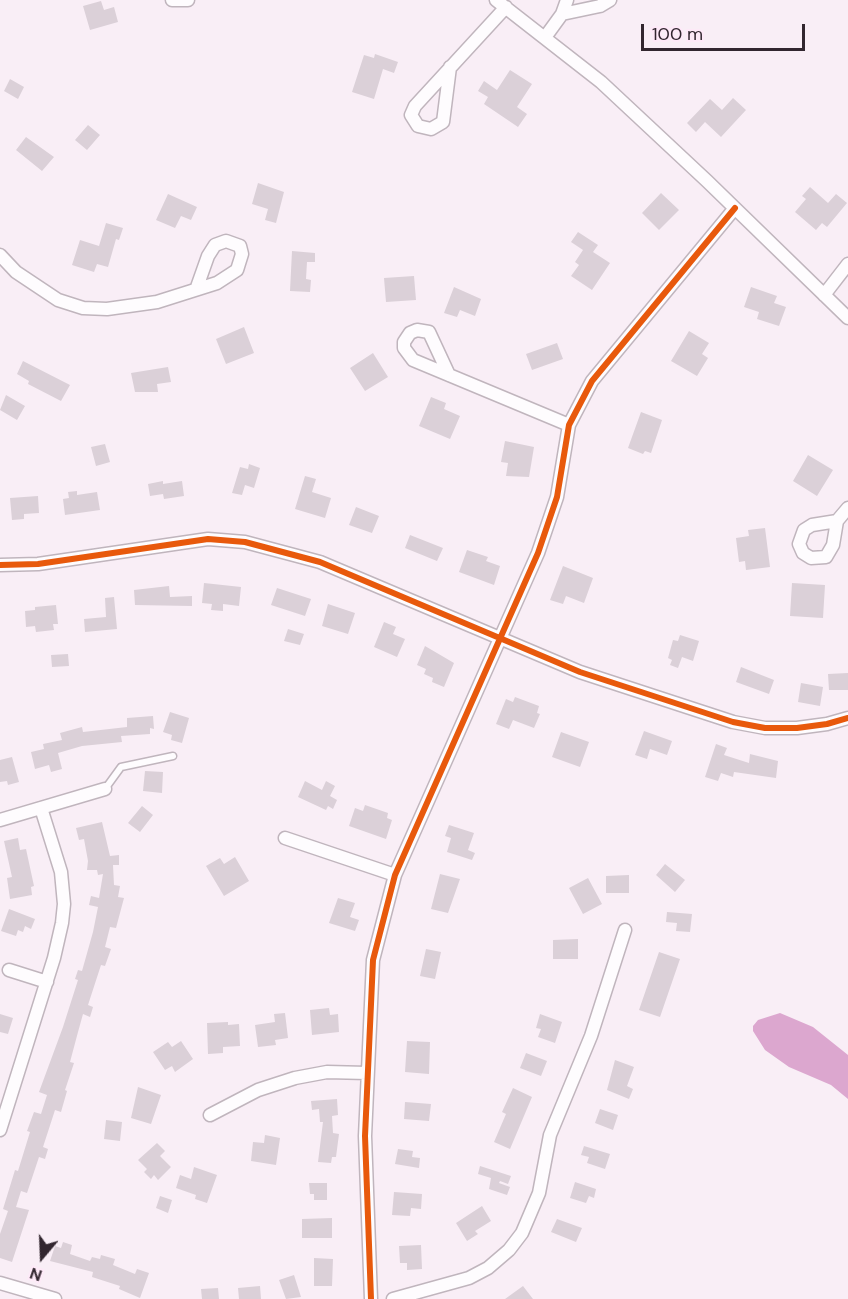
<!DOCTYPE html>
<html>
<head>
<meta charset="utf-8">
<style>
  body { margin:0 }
  #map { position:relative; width:848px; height:1299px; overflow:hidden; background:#f9eef6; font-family:"DM Sans",sans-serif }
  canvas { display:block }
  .north { position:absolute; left:12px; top:1227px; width:60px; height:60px; -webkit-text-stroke:4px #fee9f8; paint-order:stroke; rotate:199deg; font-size:16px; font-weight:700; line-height:24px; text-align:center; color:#32262f }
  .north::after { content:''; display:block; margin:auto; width:21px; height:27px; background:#32262f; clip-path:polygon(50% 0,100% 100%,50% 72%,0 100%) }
  .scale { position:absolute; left:641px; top:24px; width:164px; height:27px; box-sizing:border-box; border:3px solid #32262f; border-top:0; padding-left:8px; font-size:18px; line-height:21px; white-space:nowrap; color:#32262f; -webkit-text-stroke:4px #fee9f8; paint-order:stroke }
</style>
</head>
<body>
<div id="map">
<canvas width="848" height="1299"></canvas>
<div class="north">N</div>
<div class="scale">100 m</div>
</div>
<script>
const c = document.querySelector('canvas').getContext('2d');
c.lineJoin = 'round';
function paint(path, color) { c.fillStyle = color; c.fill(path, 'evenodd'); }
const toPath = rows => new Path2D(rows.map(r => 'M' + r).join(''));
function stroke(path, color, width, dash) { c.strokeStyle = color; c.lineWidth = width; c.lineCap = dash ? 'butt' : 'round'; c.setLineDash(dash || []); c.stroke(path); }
const water = toPath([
  [780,1013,813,1027,848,1055,848,1099,831,1085,789,1067,765,1050,753,1031,753,1026,758,1020]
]);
const building = toPath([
  [101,1,104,10,114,7,118,22,90,30,83,6],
  [375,54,398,62,394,73,383,69,374,99,352,92,364,55,374,58],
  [510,70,532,84,517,107,527,114,518,127,484,104,488,97,478,91,484,81,497,90],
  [10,79,24,87,18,99,4,91],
  [733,98,746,110,721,137,705,122,696,132,687,123,710,99,722,110],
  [88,125,100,135,87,150,75,140],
  [26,137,54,157,42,171,16,150],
  [258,183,284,192,276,223,265,220,268,209,252,204],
  [810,187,828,203,836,194,847,203,827,227,822,223,816,230,795,212,806,199,802,196],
  [661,193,679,210,659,230,642,213],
  [168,194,197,207,191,220,181,216,175,228,156,220],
  [106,223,123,228,119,240,116,239,108,267,97,264,94,272,72,265,80,240,99,246],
  [578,232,598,245,593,252,610,263,592,290,571,276,579,265,575,262,583,250,571,242],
  [292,251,315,253,315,262,307,262,306,279,311,280,310,292,290,291],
  [414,276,416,300,386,302,384,278],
  [454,287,481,299,475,316,460,310,457,317,444,313],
  [751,287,777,296,774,303,786,307,779,326,757,319,759,312,744,307],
  [244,327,254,353,226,364,216,339],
  [689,331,709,343,702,354,708,358,697,376,671,361],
  [557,343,563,359,532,370,526,354],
  [373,353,388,377,365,391,350,368],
  [23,361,70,385,61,401,28,384,29,381,17,374],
  [168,367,171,382,157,384,158,392,135,392,131,373],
  [6,395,25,406,17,420,0,410],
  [431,397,446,403,444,409,460,416,450,439,419,426],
  [641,412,662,420,651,453,645,451,643,454,628,448],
  [505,441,534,447,529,477,506,476,508,463,501,462],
  [105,444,110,462,96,466,91,447],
  [808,455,833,470,817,496,793,481],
  [249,464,260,468,254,488,245,485,242,495,232,493,240,467,248,469],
  [305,476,316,479,312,492,331,498,325,518,295,509],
  [163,481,163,484,182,481,184,496,164,499,163,494,150,496,148,484],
  [77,491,77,495,97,492,100,510,65,515,63,499,69,498,68,492],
  [38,496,39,513,24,514,24,519,12,520,10,498],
  [356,507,379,516,372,533,349,525],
  [765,528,770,567,746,570,745,561,739,562,736,538,749,536,748,530],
  [410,535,443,548,437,561,405,548],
  [467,550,488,557,486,561,500,566,494,585,459,572],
  [563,566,593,578,584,603,566,596,563,604,550,600],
  [204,583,241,587,239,606,223,604,223,611,211,610,212,604,202,603],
  [792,583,825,585,823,618,790,616],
  [169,586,170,597,192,596,192,606,135,605,134,590],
  [277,588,311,599,305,616,271,605],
  [114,597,117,629,85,632,84,619,106,617,105,598],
  [328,604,355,613,348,634,322,626],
  [56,605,58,624,53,624,54,630,36,632,35,626,26,627,25,611,35,610,35,607],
  [384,622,396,627,393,634,405,639,397,657,374,647],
  [288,629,304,634,300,645,284,641],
  [680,635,699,641,693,661,682,657,678,668,670,665,672,660,668,658,673,640,678,641],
  [425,646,454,663,444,687,432,682,433,678,424,674,426,669,417,665],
  [68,654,69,666,52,667,51,655],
  [741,667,774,680,769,694,736,682],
  [848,673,848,690,829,690,828,674],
  [801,683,823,687,820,706,798,702],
  [515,697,539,706,537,713,540,714,534,728,513,720,509,729,496,724,506,699,513,702],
  [170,712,189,718,182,743,171,740,172,735,163,732],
  [153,716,154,729,150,728,150,734,121,736,122,742,82,746,58,753,62,769,51,772,49,765,35,769,31,752,44,749,43,744,62,740,60,733,82,727,83,732,127,727,127,718],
  [644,731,672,741,667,755,650,749,647,759,635,755],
  [561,732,589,742,580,767,552,757],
  [716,744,727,748,724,755,749,763,750,754,778,761,776,778,734,772,733,777,721,773,718,781,705,777],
  [12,757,19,782,8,785,7,781,0,782,0,760],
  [145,771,163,772,162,793,143,791],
  [305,781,322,790,326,781,335,786,330,796,337,800,333,809,328,806,326,810,298,797],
  [365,805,388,813,387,818,392,820,386,839,349,826,355,808,363,811],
  [142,806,153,815,140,832,128,823],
  [102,822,110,856,119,855,119,865,113,865,114,885,120,886,118,897,124,898,116,928,110,927,105,947,111,949,105,966,101,965,88,1005,93,1007,90,1017,83,1014,78,1032,70,1062,74,1063,65,1090,67,1091,61,1112,55,1110,43,1147,48,1149,45,1159,39,1157,27,1193,21,1191,16,1207,29,1210,12,1262,0,1258,0,1234,8,1211,3,1209,15,1170,18,1171,30,1132,27,1131,34,1112,41,1114,47,1095,39,1092,63,1027,78,980,75,979,78,970,82,971,93,932,98,907,89,905,91,896,99,898,103,874,98,875,97,870,87,870,88,861,84,839,79,840,76,828],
  [449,825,474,833,468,850,475,853,472,860,447,852,451,838,445,836],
  [18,838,20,850,26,849,34,886,31,887,32,895,10,899,7,878,12,877,4,841],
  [235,857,249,881,224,896,206,866,220,858,224,864],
  [665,864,685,880,675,892,656,875],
  [440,874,460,879,448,913,431,909],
  [629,875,629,893,606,893,606,876],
  [588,878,602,904,583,914,569,888],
  [338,898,355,903,350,917,359,920,355,931,329,923],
  [9,909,35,919,31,929,25,926,23,932,18,930,16,936,1,931],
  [667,912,692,914,690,932,676,931,677,923,666,922],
  [578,939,578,959,553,959,553,940],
  [426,949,441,952,435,979,420,976],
  [659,952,680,959,660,1017,639,1010],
  [329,1008,330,1015,338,1014,339,1032,312,1035,310,1010],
  [285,1013,288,1038,275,1040,276,1045,258,1047,255,1025,275,1022,274,1014],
  [0,1014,13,1018,8,1034,0,1032],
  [540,1014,562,1022,555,1043,538,1037,541,1029,536,1028],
  [228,1022,228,1025,239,1024,240,1046,223,1047,223,1053,208,1054,207,1023],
  [181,1041,193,1059,175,1072,172,1066,165,1070,153,1052,168,1042,172,1047],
  [407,1041,430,1042,429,1074,405,1072],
  [526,1053,547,1061,541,1076,520,1068],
  [615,1060,634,1067,627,1086,633,1089,629,1099,607,1090],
  [138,1087,161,1095,151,1124,131,1118],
  [513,1088,532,1097,510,1149,494,1142,506,1114,502,1112],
  [337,1099,338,1115,332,1116,333,1133,339,1134,336,1157,332,1157,331,1163,318,1162,323,1122,320,1122,319,1109,312,1110,311,1101],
  [405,1102,431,1104,429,1121,404,1119],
  [600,1109,618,1115,613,1130,595,1123],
  [106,1120,122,1122,120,1141,104,1139],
  [265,1135,280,1138,276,1165,251,1161,253,1142,264,1143],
  [157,1143,165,1151,160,1156,171,1167,158,1180,154,1175,151,1179,144,1172,147,1169,138,1160],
  [584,1146,610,1154,605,1169,587,1163,589,1157,581,1155],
  [398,1149,413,1151,412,1157,420,1158,419,1168,395,1164],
  [480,1166,511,1176,508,1184,500,1181,499,1183,510,1187,507,1195,489,1189,491,1178,478,1174],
  [194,1167,217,1175,207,1203,195,1199,196,1195,176,1188,180,1175,191,1179],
  [575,1182,596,1189,594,1198,589,1196,586,1203,570,1198],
  [309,1183,327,1183,327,1200,314,1200,314,1194,310,1194],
  [394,1192,422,1194,421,1209,411,1208,410,1216,392,1215],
  [160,1196,172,1200,168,1213,156,1208],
  [482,1206,491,1221,475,1231,478,1234,467,1241,456,1223],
  [332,1218,332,1238,302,1238,302,1219],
  [557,1219,582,1228,576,1242,551,1232],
  [63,1242,72,1245,70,1254,90,1261,92,1257,100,1259,101,1255,115,1259,113,1265,135,1274,137,1269,149,1273,140,1298,119,1289,120,1286,92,1277,93,1272,50,1261,55,1246,61,1248],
  [421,1245,422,1269,407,1270,407,1263,400,1263,399,1246],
  [314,1258,333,1259,332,1286,314,1286],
  [294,1275,301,1297,286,1299,279,1280],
  [260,1286,261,1299,239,1299,238,1288],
  [523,1286,533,1299,505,1299],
  [218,1288,219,1299,202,1299,201,1289]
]);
const lane = toPath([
  [105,789,121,767,173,756]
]);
const street = toPath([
  [172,0,188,0],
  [496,0,601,82,707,181,848,318],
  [562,14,600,6,610,0],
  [546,36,562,14,567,0],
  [450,67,443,122,431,129,418,126,411,115,415,106,506,7],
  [0,255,16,272,58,300,83,308,107,309,157,302,217,283,237,270,242,254,240,246,226,241,215,245,208,256,197,287],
  [824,295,848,264],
  [449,375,429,332,417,330,410,333,404,342,404,348,413,360,569,425],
  [837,521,812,525,804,530,799,544,803,553,811,558,826,557,833,545,837,521,848,508],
  [0,565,38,564,208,539,245,542,320,562,580,672,733,722,765,728,797,728,827,724,848,718],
  [0,820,105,789],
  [285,838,395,875],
  [9,970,47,982],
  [210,1115,258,1090,295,1078,327,1072,367,1073],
  [0,1130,54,958,62,923,64,904,61,872,41,808],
  [0,1283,55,1299],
  [371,1299,365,1136,373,960,395,875,538,553,557,497,569,425,592,381,735,208],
  [393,1299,469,1278,488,1268,509,1250,522,1233,539,1193,550,1135,591,1036,625,930]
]);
const cycleway = toPath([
  [0,565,38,564,208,539,245,542,320,562,580,672,733,722,765,728,797,728,827,724,848,718],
  [371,1299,365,1136,373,960,395,875,538,553,557,497,569,425,592,381,735,208]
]);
paint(water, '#dca7cf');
paint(building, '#dbd0d8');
stroke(lane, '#c0b5bd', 9);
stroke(street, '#c0b5bd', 15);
stroke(lane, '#fefcfe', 6);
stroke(street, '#fefcfe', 12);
stroke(cycleway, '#e8590c', 6);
</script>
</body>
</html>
